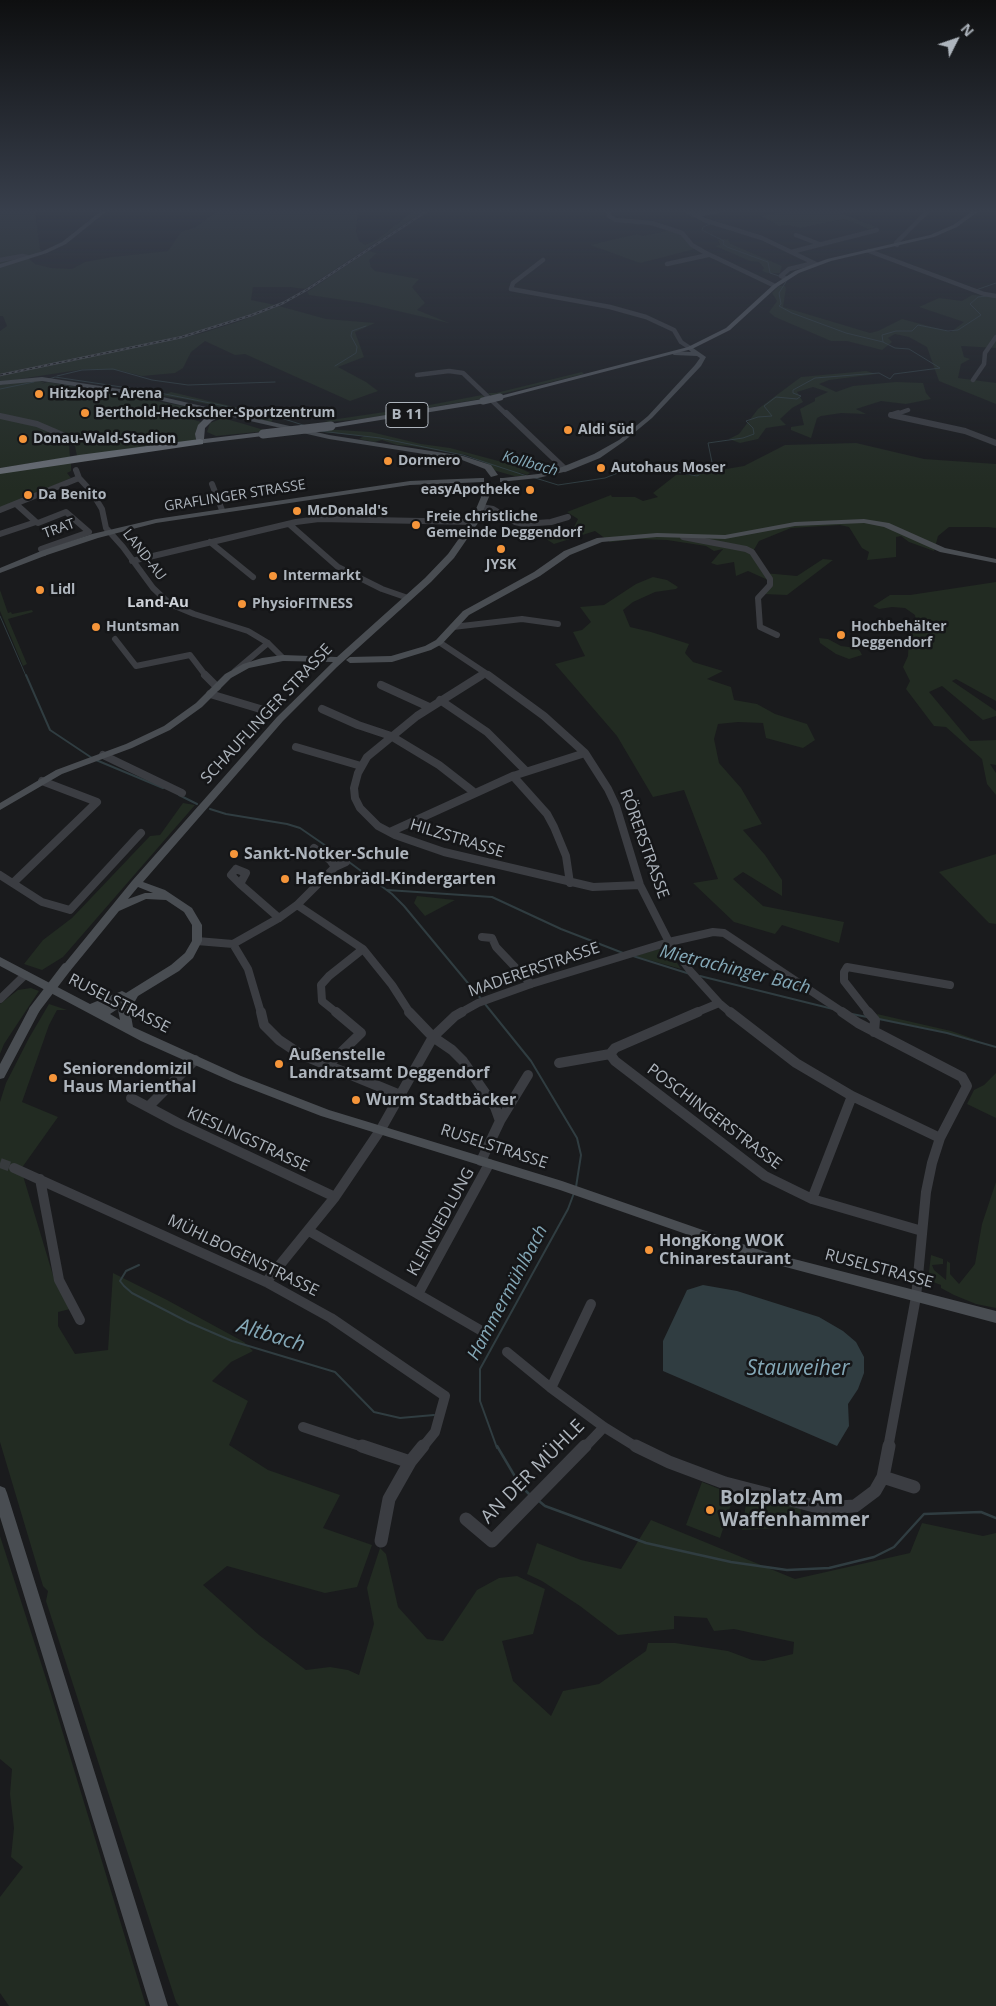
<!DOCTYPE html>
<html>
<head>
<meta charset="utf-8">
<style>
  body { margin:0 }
  #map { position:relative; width:996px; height:2006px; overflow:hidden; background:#1a1b1d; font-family:"Open Sans",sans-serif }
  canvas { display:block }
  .north { position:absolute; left:931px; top:15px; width:50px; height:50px; -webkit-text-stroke:4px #151618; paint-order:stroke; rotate:49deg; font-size:14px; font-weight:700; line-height:20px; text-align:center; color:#adb4bc }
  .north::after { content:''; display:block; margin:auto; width:18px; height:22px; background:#adb4bc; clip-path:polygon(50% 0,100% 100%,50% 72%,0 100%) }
</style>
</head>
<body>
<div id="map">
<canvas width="996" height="2006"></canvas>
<div class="north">N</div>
</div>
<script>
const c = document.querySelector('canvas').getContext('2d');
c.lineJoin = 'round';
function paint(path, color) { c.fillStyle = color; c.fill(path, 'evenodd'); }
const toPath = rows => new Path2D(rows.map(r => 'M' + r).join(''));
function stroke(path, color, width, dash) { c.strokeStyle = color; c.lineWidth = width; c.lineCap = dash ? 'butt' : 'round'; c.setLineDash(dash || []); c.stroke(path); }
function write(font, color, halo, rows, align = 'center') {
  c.font = font + ' "Open Sans",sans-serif'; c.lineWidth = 5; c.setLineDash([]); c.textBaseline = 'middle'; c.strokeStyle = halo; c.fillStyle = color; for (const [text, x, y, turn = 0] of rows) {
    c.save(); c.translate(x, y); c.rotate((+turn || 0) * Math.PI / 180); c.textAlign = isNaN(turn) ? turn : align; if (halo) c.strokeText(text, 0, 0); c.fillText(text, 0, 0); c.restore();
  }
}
const green = toPath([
  [0,211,35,211,40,249,42,251,28,258,35,264,51,268,72,269,85,262,112,257,168,251,181,232,196,227,217,211,358,211,356,231,359,241,365,245,378,239,413,211,424,211,305,289,290,287,253,287,251,300,275,305,257,312,199,331,166,340,0,374,0,331,7,326,3,316,0,316],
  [788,211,890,211,840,213,877,227,869,229,844,219,801,228,788,225,779,226,761,216],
  [671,230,683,235,695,249,640,263,590,245,637,234,642,236],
  [728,239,730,243,738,247,782,266,780,273,768,273,762,271,764,268,759,262,750,261,715,246,720,245,718,240],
  [368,251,377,253,369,260,371,267,375,271,419,279,412,287,425,303,417,310,449,323,364,303,309,295,307,292],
  [779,286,785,286,786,288,783,307,870,333,878,331,902,319,951,332,964,322,919,307,939,298,962,301,972,295,996,296,996,348,961,346,964,357,970,359,961,364,958,378,996,383,996,404,939,381,927,347,909,337,895,334,888,338,892,342,882,350,847,341,831,341,775,317,769,312,777,301,772,293],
  [279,306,326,319,375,323,355,332,364,357,338,367,366,382,378,391,350,401,245,354,235,355,205,341,191,352,183,368,175,373,142,376,118,370,85,369,0,382,0,376,199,334,240,321],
  [866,371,877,374,829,380,819,384,836,392,853,386,896,382,923,383,926,393,931,399,906,404,881,401,856,409,866,414,841,413,821,416,817,418,811,438,791,430,791,427,804,425,800,409,815,401,815,398,828,392,813,387,797,392,803,402,792,408,780,419,786,425,766,428,758,439,740,443,729,439,739,434,758,409,801,377],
  [582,372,584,374,493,396,487,393,496,393],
  [34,380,45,382,41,384,48,382,189,407,187,411,181,412,188,418,201,422,197,438,194,441,77,456,75,446,69,445,70,457,0,468,0,385],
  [129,389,153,389,157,394,163,395,171,392,273,416,259,416,273,419,271,423,251,417,253,414,184,399,129,391],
  [482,395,486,398,362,419,329,422,324,421,419,407],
  [223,418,244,424,267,431,216,436,207,432,210,423],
  [323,429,371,432,421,444,450,448,513,465,530,473,527,475,518,472,525,476,514,476,493,470,487,464,467,455,411,446,397,445,382,440,374,442,359,439,364,436,311,431],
  [856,443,924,459,996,464,996,528,988,527,949,527,938,536,934,551,909,542,901,536,896,537,896,557,867,560,869,552,862,548,849,527,840,525,791,528,759,541,752,553,764,573,797,576,823,559,833,560,787,595,763,594,769,584,768,580,748,571,736,576,734,562,717,565,711,563,723,549,714,551,706,546,667,540,638,539,610,542,595,531,554,544,543,537,574,527,578,519,567,512,611,495,612,497,635,497,643,501,658,497,653,493,676,475,691,475,744,466,785,445],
  [71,461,71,471,67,473,71,478,0,509,0,473],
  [653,577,667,580,678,587,676,589,655,592,633,602,623,610,630,627,651,632,689,644,685,653,693,662,723,671,707,679,731,687,734,700,757,704,775,714,807,724,815,740,803,748,766,738,763,723,738,722,718,724,714,739,719,763,741,788,762,824,743,830,765,855,782,880,782,896,743,872,733,879,763,906,844,922,839,943,782,925,775,934,734,922,693,883,718,879,684,790,653,797,617,736,555,664,585,656,573,632,582,630,591,622,580,607,604,605,636,584],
  [996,582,996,701,956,679,952,681,996,711,996,716,983,720,942,686,929,692,970,741,996,740,996,765,990,764,996,773,996,795,987,784,982,759,946,727,934,726,906,689,910,681,903,667,908,656,909,637,916,623,915,615,905,608,892,607,879,609,873,606,890,595,910,595],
  [0,590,8,613,11,612,12,614,32,610,33,612,8,619,27,664,23,666,0,611],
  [819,638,828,639,841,646,856,648,860,651,862,655,849,659,836,654,820,643],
  [183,803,195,805,63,957,42,970,24,964,43,940,72,918,150,836,160,835],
  [996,854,996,924,989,923,939,872],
  [417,896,455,900,425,916,414,903],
  [659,949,669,951,681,969,635,956],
  [31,988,39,991,4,1044,0,1054,0,1004,18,990],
  [49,1004,67,1010,57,1010,49,1025,22,1102,58,1117,21,1169,55,1282,70,1309,58,1312,58,1326,75,1354,108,1350,113,1273,167,1300,244,1342,253,1351,231,1362,212,1381,248,1401,229,1445,268,1470,340,1495,323,1528,372,1545,357,1587,325,1593,227,1566,203,1585,259,1635,306,1670,330,1667,348,1670,359,1675,374,1624,367,1588,380,1548,386,1554,398,1607,427,1639,443,1641,477,1590,499,1578,517,1576,545,1589,533,1634,502,1641,513,1681,551,1716,563,1691,599,1684,646,1651,648,1643,675,1643,728,1651,752,1660,764,1661,793,1654,794,1642,734,1629,714,1631,707,1618,674,1616,674,1629,618,1635,580,1606,542,1581,527,1574,537,1543,581,1560,621,1569,651,1520,795,1579,910,1553,922,1523,983,1536,996,1533,996,2006,179,2006,176,2002,46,1601,48,1591,43,1586,0,1442,0,1102,6,1083,29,1038],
  [877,1014,951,1031,980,1041,927,1028,880,1020],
  [996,1073,996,1118,967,1104,974,1090,984,1085],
  [996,1182,996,1308,976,1304,954,1295,941,1288,941,1285,928,1280,931,1255,943,1259,943,1264,932,1265,934,1270,946,1280,947,1261,950,1263,950,1274,959,1284,975,1264,982,1224],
  [702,1482,734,1495,720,1538,686,1525],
  [747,1497,801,1507,800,1527,742,1530],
  [0,1536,51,1694,146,2006,9,2006,0,1993,0,1897,23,1867,11,1857,14,1828,10,1794,12,1769,0,1759]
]);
const water = toPath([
  [703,1285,737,1291,819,1317,843,1331,856,1342,864,1357,864,1373,858,1389,848,1404,849,1426,837,1446,663,1371,663,1341,687,1290]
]);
const streamFar2 = toPath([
  [683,211,693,217],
  [707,223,710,224,703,227,702,230,724,241,723,244,727,247,768,262,770,273,779,276],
  [787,280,779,293,781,304,779,306,792,313,846,333,883,342],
  [976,290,996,283],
  [335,366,356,353,357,347,351,336,352,331,366,326],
  [57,376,82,370,113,369,152,380,188,385,275,382],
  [49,379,55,377,155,392,275,416,306,426],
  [0,389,34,382],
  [320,431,380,438,463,455,527,476],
  [532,477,558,485,605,478,630,468,662,469,697,476,713,467,708,443,743,438,754,434,753,428,746,421,758,417,772,416,764,406,776,397,797,399,801,396,793,393,793,390,815,378,879,373,890,379,894,374,940,368,909,349,895,348,883,342,882,335,896,331,912,331,918,325,948,331,958,330,981,315,970,304,978,297,986,296],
  [0,616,26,676]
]);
const streamFar1 = toPath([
  [26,675,50,730,92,758],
  [96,760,163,788],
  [179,795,197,804],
  [210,809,226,814,287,824,300,828,345,859],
  [349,862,392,894,404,906,482,1000],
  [387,890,492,897,561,929,623,953],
  [633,956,690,974],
  [700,976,833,1009],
  [485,1004,531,1061,577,1138,581,1155,576,1187],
  [852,1014,867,1017],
  [879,1019,947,1033,996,1047],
  [139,1265,126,1271,120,1281,124,1286,132,1293,188,1322,232,1341,335,1372,374,1412,400,1418,434,1415],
  [497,1448,480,1401,480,1369,568,1209,574,1193]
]);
const stream = toPath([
  [497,1446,520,1485,529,1494],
  [539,1501,545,1506,646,1543,731,1562,787,1570,829,1568,874,1557,894,1547,924,1514,981,1512,996,1518]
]);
const streetTunnel = toPath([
  [0,1163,14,1168]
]);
const streetFar4 = toPath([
  [608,211,609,216,615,220,652,223,682,233,692,245,704,252,775,286],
  [689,211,704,220,762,238,816,264],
  [695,215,718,211],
  [796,235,819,244],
  [897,245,896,243,928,211],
  [869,251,984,294,996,296],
  [791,252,877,230],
  [0,260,22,256,27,257],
  [543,260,513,283,511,289,610,307,646,317,674,330,681,342,690,348],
  [667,264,708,255],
  [785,278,781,276,789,269,814,263],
  [417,375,449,371,463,373,507,415],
  [973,380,984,364,985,353,996,337],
  [894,415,908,410]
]);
const streetFar3 = toPath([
  [506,413,565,469],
  [891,415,965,431,996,443],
  [892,415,898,413],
  [0,416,37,424,65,436],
  [76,470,79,478,91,491,102,509,106,528,123,547,153,588,170,604,194,614,248,631,268,643,283,658],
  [212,484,222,510],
  [481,507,493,509,515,522,524,524,551,522,568,517],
  [0,510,79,478],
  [38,523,66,512,89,532,41,549,44,553],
  [289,524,338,567,382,589,408,598],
  [0,534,36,522,16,504],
  [683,537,746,549,752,552,770,579,770,585,758,598,760,627,777,635],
  [210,542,253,577],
  [132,561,296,522,319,519,474,522],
  [453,627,522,619,558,624],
  [115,639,136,666,190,655,206,676],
  [439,642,490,676],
  [235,671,268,643],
  [480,676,485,673]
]);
const streetFar2 = toPath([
  [205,675,217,687],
  [482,675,417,716,367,757,358,773,354,788,355,798,360,808,378,826,395,835,444,852,593,887,640,885],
  [488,675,544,716,585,753,608,789,616,806,640,885,669,942,691,972,719,1003,731,1013],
  [381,685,429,707],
  [210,694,267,711,268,716],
  [440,700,487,732,526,771],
  [322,709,358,725,391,736,439,765,475,793],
  [296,747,361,766],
  [103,755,182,793],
  [513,776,547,814,554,827,566,856,570,883],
  [390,832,513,776,585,753],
  [335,867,346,862],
  [236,869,246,873,240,884,231,875,236,869],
  [0,875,42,902,70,910,141,833],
  [13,883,97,802,42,781],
  [240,884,279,918],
  [297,905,363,949,392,985,410,1013],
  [482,937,492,938,496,947,531,984],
  [197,941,233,944,279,918,297,905,335,867,330,860,314,848],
  [233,944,248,969,261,1013],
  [0,999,25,975],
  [337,1013,322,1001,321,985,329,976,363,949],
  [460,1013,478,1003,531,984,669,942,713,932,724,933,844,1013],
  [695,1013,719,1003],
  [869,1013,844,981,844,972,847,967,950,985]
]);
const streetFar1 = toPath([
  [261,1012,264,1025,279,1040,300,1054,400,1095],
  [409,1012,433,1037,452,1050,463,1061,495,1107,500,1121],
  [730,1012,796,1063,852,1096,940,1138],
  [842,1012,858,1023,962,1077,967,1086,940,1138,932,1163,926,1192,916,1297,888,1448],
  [868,1012,875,1020,874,1032],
  [610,1054,615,1061,765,1176,812,1199,922,1231],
  [610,1054,615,1048,698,1012],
  [559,1063,610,1054],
  [327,1066,361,1033,336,1012],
  [131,1098,178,1123,335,1197],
  [148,1107,195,1060],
  [481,1161,500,1121,528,1075],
  [14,1168,266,1282,331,1318,445,1396,435,1432,422,1448],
  [40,1179,59,1280,80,1320],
  [812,1199,852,1096],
  [309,1231,487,1334],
  [266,1282,335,1197,381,1129,433,1037,455,1016,462,1012],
  [418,1294,489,1164],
  [507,1352,551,1388,604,1427,638,1448],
  [551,1388,591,1304],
  [303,1427,366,1448],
  [584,1448,604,1427]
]);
const street = toPath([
  [362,1446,410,1462],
  [636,1446,669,1462,725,1483,822,1508,855,1506,875,1491,883,1477,889,1446],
  [883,1477,914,1487],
  [466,1519,492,1541,585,1446],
  [381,1541,389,1499,410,1462,423,1446]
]);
const secondary = toPath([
  [101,211,107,211,66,244,47,253,0,268,0,264,43,251,62,242,101,211],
  [690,346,706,357,701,366,652,418,623,442,600,458,568,471,538,478,500,482,500,478,503,478,538,474,562,467,594,454,619,440,648,416,695,365,700,358,697,356,674,355,671,353,674,351,691,352,687,348,690,346],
  [42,377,145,393,329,435,463,456,491,465,498,475,491,477,485,469,462,460,329,439,145,397,42,381,0,385,0,381,42,377],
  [481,478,484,478,484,482,410,485,156,523,98,538,47,555,0,573,0,568,41,551,92,534,156,519,410,481,481,478],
  [487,483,494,485,478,523,454,558,431,582,337,667,283,721,143,882,165,890,192,908,202,925,202,941,193,958,179,971,138,996,130,1010,133,1027,241,1076,329,1110,562,1181,763,1251,996,1311,996,1323,763,1261,560,1190,321,1116,233,1082,141,1041,0,966,0,957,90,1004,122,991,126,993,171,965,185,953,192,941,192,925,184,912,166,900,146,899,119,911,70,971,62,971,61,968,132,881,277,717,333,662,283,661,249,668,231,678,202,707,170,730,132,748,62,774,0,810,0,803,56,770,126,744,164,726,196,703,225,674,243,664,262,658,283,655,337,657,425,578,448,554,470,523,487,483],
  [138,887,153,893,145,893,128,899,138,887],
  [119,1008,118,1010,120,1020,110,1014,119,1008],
  [864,519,889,523,945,548,996,559,996,563,940,552,884,527,864,523,795,526,725,539,657,537,602,542,570,555,540,576,469,615,442,644,431,650,392,662,350,663,346,660,350,657,391,656,425,646,436,640,463,611,534,572,564,551,597,538,657,533,725,535,795,522,864,519],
  [34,1006,40,1010,4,1078,0,1079,0,1064,30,1007,34,1006],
  [0,1486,5,1488,7,1493,168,2006,150,2006,0,1517,0,1486]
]);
const primary = toPath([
  [973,211,979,211,957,227,934,237,831,261,799,273,777,287,730,330,692,349,500,399,496,397,688,347,726,328,773,285,795,271,827,259,930,235,953,225,973,211],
  [483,399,486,399,486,403,331,428,327,426,331,424,483,399],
  [222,410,225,410,225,414,212,421,205,428,204,439,263,432,267,434,263,436,197,444,195,434,198,425,206,417,222,410]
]);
const highway = toPath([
  [200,439,203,440,203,444,0,474,0,468,79,455,200,439]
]);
const rail = toPath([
  [0,375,182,337,252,315,283,303,308,289,427,211]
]);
const secondaryBridge = toPath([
  [34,1010,66,968]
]);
const primaryBridgeFar1 = toPath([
  [483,401,500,397]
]);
const primaryBridge = toPath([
  [263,434,331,426]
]);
const markers = [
  [39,394,5,"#f5953a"],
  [85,413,5,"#f5953a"],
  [568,430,5,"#f5953a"],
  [23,439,5,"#f5953a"],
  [388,461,5,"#f5953a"],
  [601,468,5,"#f5953a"],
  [530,490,5,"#f5953a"],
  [28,495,5,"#f5953a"],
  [297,511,5,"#f5953a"],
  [416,525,5,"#f5953a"],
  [501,549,5,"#f5953a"],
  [273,576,5,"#f5953a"],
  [40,590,5,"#f5953a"],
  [242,604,5,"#f5953a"],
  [96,627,5,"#f5953a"],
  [841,635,5,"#f5953a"],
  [234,854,5,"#f5953a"],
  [285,879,5,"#f5953a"],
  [279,1064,5,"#f5953a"],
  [53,1078,5,"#f5953a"],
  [356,1100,5,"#f5953a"],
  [649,1250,5,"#f5953a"],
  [710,1510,5,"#f5953a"]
];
const farPoinames = [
  ["Hitzkopf - Arena",49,394],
  ["Berthold-Heckscher-Sportzentrum",95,413],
  ["Aldi Süd",578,430],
  ["Donau-Wald-Stadion",33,439],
  ["Dormero",398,461],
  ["Autohaus Moser",611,468],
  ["easyApotheke",520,490,"right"],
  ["Da Benito",38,495],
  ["McDonald's",307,511],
  ["Freie christliche",426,517],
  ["Gemeinde Deggendorf",426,533],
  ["JYSK",501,565,"center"],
  ["Intermarkt",283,576],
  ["Lidl",50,590],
  ["PhysioFITNESS",252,604],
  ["Huntsman",106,627],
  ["Hochbehälter",851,627],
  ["Deggendorf",851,643]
];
const farStreetnames = [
  ["GRAFLINGER STRASSE",235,496,-9],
  ["TRAT",59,529,-20],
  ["LAND-AU",144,555,52]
];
const shields = [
  [407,415,42]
];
const shieldNames = [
  ["B 11",407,415]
];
const farWaternames = [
  ["Kollbach",530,464,16]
];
const farNeighbourhoodnames = [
  ["Land-Au",158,603]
];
const streetNames = [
  ["SCHAUFLINGER STRASSE",267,714,-47],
  ["HILZSTRASSE",457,839,17],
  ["RÖRERSTRASSE",644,844,70],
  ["MADERERSTRASSE",534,970,-19],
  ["RUSELSTRASSE",119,1004,27],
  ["POSCHINGERSTRASSE",714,1117,37],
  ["KIESLINGSTRASSE",248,1140,25],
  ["RUSELSTRASSE",494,1147,18],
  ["KLEINSIEDLUNG",441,1222,-61],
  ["MÜHLBOGENSTRASSE",243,1256,26],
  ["RUSELSTRASSE",879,1269,15]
];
const poiNames = [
  ["Sankt-Notker-Schule",244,854],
  ["Hafenbrädl-Kindergarten",295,879],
  ["Außenstelle",289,1055],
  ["Landratsamt Deggendorf",289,1073],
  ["Seniorendomizil",63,1069],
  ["Haus Marienthal",63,1087],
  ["Wurm Stadtbäcker",366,1100],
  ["HongKong WOK",659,1241],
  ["Chinarestaurant",659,1259]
];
const waterNames = [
  ["Mietrachinger Bach",735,970,14],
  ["Hammermühlbach",508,1293,-62]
];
const nearStreetnames = [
  ["AN DER MÜHLE",533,1472,-45]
];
const nearPoinames = [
  ["Bolzplatz Am",720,1499],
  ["Waffenhammer",720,1521]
];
const nearWaternames = [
  ["Altbach",271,1336,17],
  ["Stauweiher",798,1369]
];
paint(green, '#222b22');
paint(water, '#303d41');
stroke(streamFar2, '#303d41', 1);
stroke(streamFar1, '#303d41', 2);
stroke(stream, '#303d41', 2.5);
stroke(streetTunnel, '#373a3d', 10, [10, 5]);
stroke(streetFar4, '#3b3d42', 4.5);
stroke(streetFar3, '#3b3d42', 6);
stroke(streetFar2, '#3b3d42', 8);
stroke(streetFar1, '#3b3d42', 10);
stroke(street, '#3b3d42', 13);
paint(secondary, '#494d52');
paint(primary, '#575b61');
paint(highway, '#676c73');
stroke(rail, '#4e5257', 2.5);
stroke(rail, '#151618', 1, [3]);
stroke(secondaryBridge, '#494d52', 10);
stroke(primaryBridgeFar1, '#575b61', 7);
stroke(primaryBridge, '#575b61', 9);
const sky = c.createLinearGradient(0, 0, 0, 491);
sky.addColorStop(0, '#0e0f10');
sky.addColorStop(0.43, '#383f4c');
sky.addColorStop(1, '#383f4c00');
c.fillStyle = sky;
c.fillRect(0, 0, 996, 491);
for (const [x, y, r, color] of markers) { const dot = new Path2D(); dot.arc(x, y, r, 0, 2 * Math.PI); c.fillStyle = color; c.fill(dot); stroke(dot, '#151618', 2); }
write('bold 14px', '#adb4bc', '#151618', farPoinames, 'left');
write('14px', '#adb4bc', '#151618', farStreetnames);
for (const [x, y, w] of shields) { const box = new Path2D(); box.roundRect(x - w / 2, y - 12.5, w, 25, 4); c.fillStyle = '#151618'; c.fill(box); stroke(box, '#adb4bc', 1); }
write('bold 15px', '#adb4bc', null, shieldNames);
write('italic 15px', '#84a8b7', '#151618', farWaternames);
write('bold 15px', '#ced2d8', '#151618', farNeighbourhoodnames);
write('16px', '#adb4bc', '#151618', streetNames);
write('bold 16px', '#adb4bc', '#151618', poiNames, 'left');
write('italic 18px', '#84a8b7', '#151618', waterNames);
write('19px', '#adb4bc', '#151618', nearStreetnames);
write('bold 19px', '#adb4bc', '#151618', nearPoinames, 'left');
write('italic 21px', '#84a8b7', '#151618', nearWaternames);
</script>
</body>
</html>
